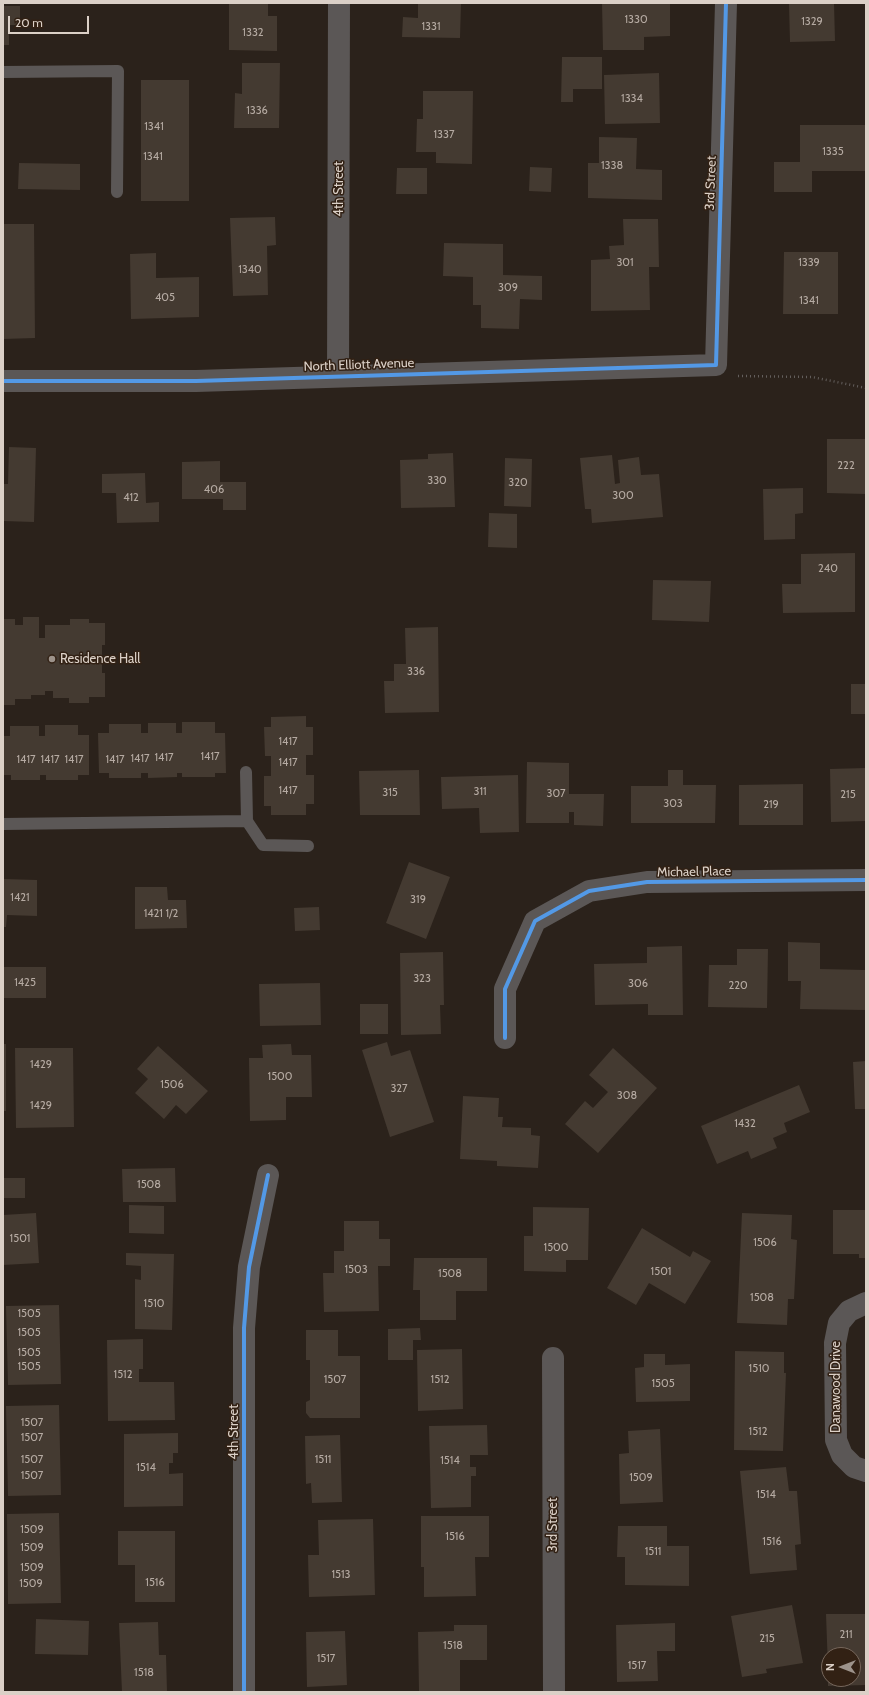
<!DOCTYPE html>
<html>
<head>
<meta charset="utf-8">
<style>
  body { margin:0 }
  #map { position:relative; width:869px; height:1695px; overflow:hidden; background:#2b221b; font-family:Cabin,sans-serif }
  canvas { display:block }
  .frame { position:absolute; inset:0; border:4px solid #dbd0c7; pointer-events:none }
  .north { position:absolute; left:821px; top:1647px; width:40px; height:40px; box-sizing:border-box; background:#322114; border:1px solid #76675c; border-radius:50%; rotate:270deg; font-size:11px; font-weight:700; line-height:16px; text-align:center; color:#dbd0c7 }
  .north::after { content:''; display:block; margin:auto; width:14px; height:18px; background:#9d938b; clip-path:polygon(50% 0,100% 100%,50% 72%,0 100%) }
  .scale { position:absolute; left:8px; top:16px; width:81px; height:18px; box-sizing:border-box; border:2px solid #dbd0c7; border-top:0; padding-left:5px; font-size:12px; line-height:14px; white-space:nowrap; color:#dbd0c7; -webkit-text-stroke:3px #322114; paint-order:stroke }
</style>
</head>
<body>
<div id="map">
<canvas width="869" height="1695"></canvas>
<div class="frame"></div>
<div class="north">N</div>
<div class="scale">20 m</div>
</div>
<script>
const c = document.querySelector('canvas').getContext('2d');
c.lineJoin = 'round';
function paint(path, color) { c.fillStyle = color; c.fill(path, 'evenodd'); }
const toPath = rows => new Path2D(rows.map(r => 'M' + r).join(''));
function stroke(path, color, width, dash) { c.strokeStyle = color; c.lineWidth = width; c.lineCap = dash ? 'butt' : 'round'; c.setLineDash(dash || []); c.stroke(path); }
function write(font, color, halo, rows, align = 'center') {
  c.font = font + ' Cabin,sans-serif'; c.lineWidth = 3; c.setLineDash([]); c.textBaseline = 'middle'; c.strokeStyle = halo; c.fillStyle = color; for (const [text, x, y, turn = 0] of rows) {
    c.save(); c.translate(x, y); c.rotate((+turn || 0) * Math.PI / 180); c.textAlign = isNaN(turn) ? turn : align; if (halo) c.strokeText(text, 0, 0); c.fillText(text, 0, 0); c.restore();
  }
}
const building = toPath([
  [229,3,268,3,268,16,277,16,277,51,229,50],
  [418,3,461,3,460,38,402,37,403,17,418,18],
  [602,3,670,3,670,36,644,37,644,50,603,50],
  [789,3,834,3,835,41,790,42],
  [3,6,20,6,20,25,9,25,9,45,3,45],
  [562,57,602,57,602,89,573,89,573,102,561,102],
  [242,63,280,63,279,128,234,128,235,93,242,94],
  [659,73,660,123,605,124,604,75],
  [141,80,189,80,189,201,141,201],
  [423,91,473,91,472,164,436,163,436,152,416,152,417,119,423,119],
  [800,125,865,125,866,171,812,171,812,192,774,192,774,162,800,162],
  [599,137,637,138,636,169,662,170,662,200,588,198,588,163,599,163],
  [19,163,80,164,80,190,18,189],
  [530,167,552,168,551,192,529,191],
  [397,168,427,168,427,194,396,194],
  [275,217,276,245,267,246,268,295,233,296,230,218],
  [623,219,658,219,659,267,649,267,650,310,591,311,591,260,610,259,609,246,624,245],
  [3,224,34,224,35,338,3,339],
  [444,243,503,244,503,275,542,276,542,300,520,299,519,329,481,328,481,305,473,305,473,277,443,276],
  [784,252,838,252,838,314,783,314],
  [156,253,156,278,199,277,199,317,131,319,130,254],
  [827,439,866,439,866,494,827,493],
  [9,447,36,448,34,522,3,521,3,484,8,484],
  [453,453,455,507,401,508,400,460,428,459,428,454],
  [612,455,615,484,620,483,618,460,639,457,641,475,659,474,663,517,592,523,591,509,585,509,580,458],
  [505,458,532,459,531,507,504,506],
  [220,461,220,482,246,482,246,510,223,510,223,499,182,499,182,462],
  [145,473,146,503,159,502,159,522,117,523,116,493,102,493,102,474],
  [803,488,803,513,795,514,795,539,764,540,763,489],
  [489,513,517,514,517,548,488,547],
  [855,553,855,612,783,613,782,584,801,584,801,554],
  [653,580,711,581,709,622,652,620],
  [23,617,39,617,39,638,45,638,45,625,70,625,70,619,89,619,89,623,105,623,105,645,102,645,102,673,105,673,105,697,89,697,89,703,69,703,69,698,53,698,53,691,45,691,45,695,31,695,31,699,15,699,15,705,3,705,3,619,15,619,15,625,23,625],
  [438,627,439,712,385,713,384,681,394,681,394,664,406,664,405,628],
  [851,684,866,684,866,714,851,714],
  [306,716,306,727,313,727,313,755,306,755,306,775,314,775,314,804,306,804,306,815,271,815,271,806,264,806,264,776,271,776,271,756,265,756,264,727,271,727,271,717],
  [182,722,215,722,215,733,225,733,226,773,215,773,215,777,182,777,182,773,177,773,177,777,148,778,148,773,141,773,141,778,109,778,109,773,99,773,98,733,109,733,109,724,141,724,141,733,148,733,148,723,176,723,176,733,182,733],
  [45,725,78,725,78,735,89,735,89,775,78,775,78,780,46,780,46,775,40,775,40,780,11,780,11,775,3,775,3,736,10,736,10,726,39,726,39,736,45,736],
  [527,762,569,763,569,794,604,794,603,826,574,825,574,812,569,812,569,823,526,823],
  [866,768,866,821,831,822,830,769],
  [419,770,420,815,360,815,359,771],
  [668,770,683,770,683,785,716,785,715,823,631,823,631,786,668,786],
  [518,775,519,832,480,833,479,808,442,809,441,777],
  [803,784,803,825,739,825,739,785],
  [409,862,450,877,426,939,386,923],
  [3,879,37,880,37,916,7,915,6,927,3,927],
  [135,887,167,887,168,900,186,900,187,928,135,929],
  [319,907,320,930,295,931,294,908],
  [788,942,820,943,820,969,865,970,865,1010,800,1009,801,981,788,981],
  [682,946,683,1015,648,1015,648,1004,595,1005,594,964,647,963,647,947],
  [737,949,768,949,767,1008,708,1007,709,965,737,965],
  [443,952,444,1005,440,1005,441,1034,401,1035,400,953],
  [3,967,46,967,46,998,3,998],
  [320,983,321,1025,260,1026,259,984],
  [360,1004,388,1004,388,1034,360,1034],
  [387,1042,391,1056,410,1050,434,1122,390,1137,362,1050],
  [3,1044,6,1044,6,1111,3,1111],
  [291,1044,292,1055,311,1055,312,1097,286,1097,286,1120,250,1121,249,1058,263,1058,262,1045],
  [158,1046,208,1091,186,1114,176,1105,164,1119,135,1093,148,1079,137,1069],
  [15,1048,73,1048,74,1127,16,1128],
  [613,1048,657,1088,598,1153,565,1124,585,1101,593,1108,608,1092,589,1075],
  [866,1061,866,1109,855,1109,853,1062],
  [799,1085,810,1112,784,1123,787,1132,773,1138,777,1148,751,1159,748,1151,717,1164,701,1126],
  [463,1096,499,1098,498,1117,503,1117,502,1127,531,1128,531,1135,540,1136,538,1168,497,1166,497,1161,460,1159],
  [175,1168,176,1202,123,1202,122,1169],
  [3,1178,25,1178,25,1198,3,1198],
  [129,1205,164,1206,164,1234,129,1233],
  [533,1207,589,1208,588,1260,566,1260,566,1272,524,1271,524,1236,533,1236],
  [833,1210,866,1210,866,1258,859,1258,859,1254,833,1254],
  [36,1213,39,1263,3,1265,3,1215],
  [742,1213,792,1215,791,1239,797,1240,794,1299,788,1299,787,1325,737,1323],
  [344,1221,379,1221,379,1239,390,1239,390,1266,378,1266,379,1311,324,1312,323,1273,334,1273,334,1251,344,1251],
  [642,1228,690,1257,693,1251,711,1261,685,1304,649,1283,636,1305,607,1288],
  [126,1253,174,1254,172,1330,135,1329,135,1279,141,1280,141,1266,126,1265],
  [414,1258,487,1258,487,1291,456,1291,456,1320,420,1320,420,1290,413,1290],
  [59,1305,61,1384,8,1385,6,1306],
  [420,1328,421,1340,413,1340,413,1360,388,1360,388,1329],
  [306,1330,338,1330,338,1356,360,1356,360,1418,310,1418,306,1413,306,1402,310,1400,310,1360,306,1360],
  [143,1339,143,1369,139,1369,139,1382,174,1382,175,1420,108,1421,107,1340],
  [462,1349,463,1409,418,1411,417,1350],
  [735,1351,784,1352,784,1373,786,1373,783,1451,734,1450],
  [644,1354,665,1354,665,1365,690,1364,690,1401,636,1402,635,1368,644,1367],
  [59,1405,61,1495,8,1496,6,1406],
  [487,1425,488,1455,470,1455,470,1467,476,1467,476,1476,471,1476,471,1507,431,1508,429,1426],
  [660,1429,663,1502,620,1504,619,1454,629,1453,628,1431],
  [178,1433,178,1453,173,1453,173,1463,169,1463,169,1474,183,1473,183,1506,124,1507,124,1434],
  [340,1435,342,1502,312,1503,311,1483,306,1484,305,1436],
  [786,1467,789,1491,797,1491,801,1544,795,1545,797,1570,750,1574,740,1471],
  [59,1513,61,1603,8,1604,7,1514],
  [421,1516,489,1516,489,1557,475,1557,476,1596,424,1597,424,1567,421,1567],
  [373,1519,375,1595,309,1597,308,1555,319,1555,318,1520],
  [618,1526,667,1526,667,1546,689,1546,689,1586,625,1585,625,1557,617,1557],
  [118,1531,175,1531,175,1602,135,1602,135,1565,118,1565],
  [792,1605,803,1663,766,1669,767,1673,742,1677,731,1616],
  [826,1614,866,1614,866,1685,828,1686,828,1679,853,1679,853,1655,829,1655,828,1669],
  [36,1619,89,1621,88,1655,35,1654],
  [158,1622,159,1655,166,1655,167,1692,122,1692,119,1623],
  [675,1623,675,1651,657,1651,658,1681,617,1682,616,1625],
  [454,1625,487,1625,487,1660,460,1660,460,1692,419,1692,418,1632,454,1631],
  [345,1631,347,1685,307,1687,306,1632]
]);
const path = toPath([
  [738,376,812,377,866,388]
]);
const service = toPath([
  [3,72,118,71,117,192],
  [246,772,247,821],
  [3,824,247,821,263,845,308,846]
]);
const minor = toPath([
  [338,376,339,3],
  [3,381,196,381,716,365,726,3],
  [505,1038,505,989,535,921,589,891,647,882,866,880],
  [866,1303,849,1311,839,1323,835,1343,836,1440,842,1455,854,1467,866,1471],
  [553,1358,554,1692],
  [244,1692,244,1328,249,1267,268,1175]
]);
const cycleway = toPath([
  [3,381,196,381,716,365,726,3],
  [505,1038,505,989,535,921,589,891,647,882,866,880],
  [244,1692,244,1328,249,1267,268,1175]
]);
const markers = [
  [52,659,4,"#9d938b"]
];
const numberNames = [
  ["1330",636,20],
  ["1329",812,22],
  ["1331",431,27],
  ["1332",253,33],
  ["1334",632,99],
  ["1336",257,111],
  ["1341",154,127],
  ["1337",444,135],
  ["1335",833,152],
  ["1341",153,157],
  ["1338",612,166],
  ["301",625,263],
  ["1339",809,263],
  ["1340",250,270],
  ["309",508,288],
  ["405",165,298],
  ["1341",809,301],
  ["222",846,466],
  ["330",437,481],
  ["320",518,483],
  ["406",214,490],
  ["300",623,496],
  ["412",131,498],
  ["240",828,569],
  ["336",416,672],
  ["1417",288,742],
  ["1417",210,757],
  ["1417",164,758],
  ["1417",140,759],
  ["1417",26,760],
  ["1417",50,760],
  ["1417",74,760],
  ["1417",115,760],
  ["1417",288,763],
  ["1417",288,791],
  ["311",480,792],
  ["315",390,793],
  ["307",556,794],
  ["215",848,795],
  ["303",673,804],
  ["219",771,805],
  ["1421",20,898],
  ["319",418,900],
  ["1421 1/2",161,914],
  ["323",422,979],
  ["1425",25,983],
  ["306",638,984],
  ["220",738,986],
  ["1429",41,1065],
  ["1500",280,1077],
  ["1506",172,1085],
  ["327",399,1089],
  ["308",627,1096],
  ["1429",41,1106],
  ["1432",745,1124],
  ["1508",149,1185],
  ["1501",20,1239],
  ["1506",765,1243],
  ["1500",556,1248],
  ["1503",356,1270],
  ["1501",661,1272],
  ["1508",450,1274],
  ["1508",762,1298],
  ["1510",154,1304],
  ["1505",29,1314],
  ["1505",29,1333],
  ["1505",29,1353],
  ["1505",29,1367],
  ["1510",759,1369],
  ["1512",123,1375],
  ["1507",335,1380],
  ["1512",440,1380],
  ["1505",663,1384],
  ["1507",32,1423],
  ["1512",758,1432],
  ["1507",32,1438],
  ["1507",32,1460],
  ["1511",323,1460],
  ["1514",450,1461],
  ["1514",146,1468],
  ["1507",32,1476],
  ["1509",641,1478],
  ["1514",766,1495],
  ["1509",32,1530],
  ["1516",455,1537],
  ["1516",772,1542],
  ["1509",32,1548],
  ["1511",653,1552],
  ["1509",32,1568],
  ["1513",341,1575],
  ["1516",155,1583],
  ["1509",31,1584],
  ["211",846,1635],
  ["215",767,1639],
  ["1518",453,1646],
  ["1517",326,1659],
  ["1517",637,1666],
  ["1518",144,1673]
];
const streetNames = [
  ["3rd Street",711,183,-88],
  ["4th Street",339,189,-90],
  ["North Elliott Avenue",359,365,-2],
  ["Michael Place",694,872,-1],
  ["Danawood Drive",836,1387,-90],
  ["4th Street",234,1432,-90],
  ["3rd Street",553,1525,-90]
];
const poiNames = [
  ["Residence Hall",60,659]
];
paint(building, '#443a31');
stroke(path, '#635e5c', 2.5, [1, 3]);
stroke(service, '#5b5756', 12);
stroke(minor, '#5b5756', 22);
stroke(cycleway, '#5399e6', 4);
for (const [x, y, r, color] of markers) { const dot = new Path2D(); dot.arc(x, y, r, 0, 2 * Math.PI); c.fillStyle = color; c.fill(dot); stroke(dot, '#322114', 1.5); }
write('11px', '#b5aaa2', null, numberNames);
write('13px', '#dbd0c7', '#322114', streetNames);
write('13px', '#dbd0c7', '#322114', poiNames, 'left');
</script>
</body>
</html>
